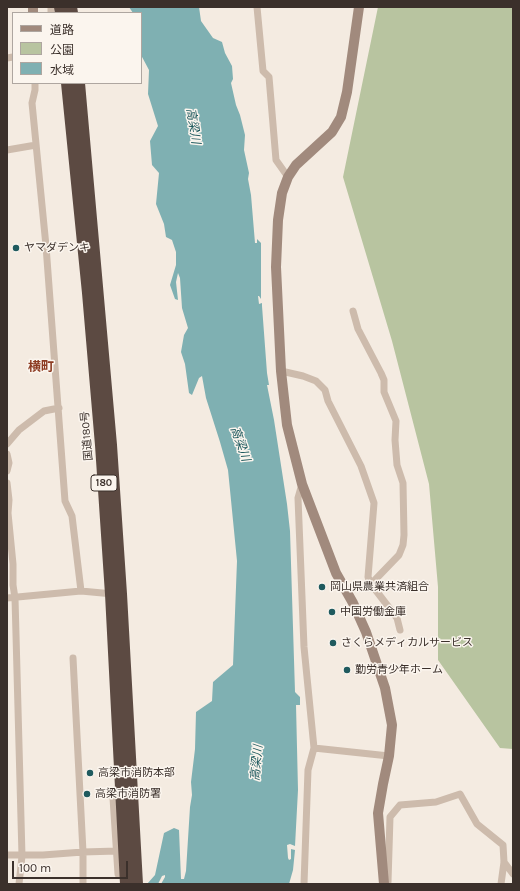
<!DOCTYPE html>
<html>
<head>
<meta charset="utf-8">
<style>
  body { margin:0 }
  #map { position:relative; width:520px; height:891px; overflow:hidden; background:#f4ebe1; font-family:Karla,"Noto Sans JP",sans-serif }
  canvas { display:block }
  .frame { position:absolute; inset:0; border:8px solid #3b302b; pointer-events:none }
  .legend { position:absolute; left:12px; top:12px; width:130px; height:72px; box-sizing:border-box; background:#fbf5ee; border:1px solid #aea6a0; margin:0; padding:5px 7px; list-style:none; font-size:12px; color:#3b302b }
  .legend li { display:flex; align-items:center; gap:8px; height:20px }
  .legend b { width:20px; border:1px solid #aea6a0 }
  .scale { position:absolute; left:12px; top:861px; width:116px; height:18px; box-sizing:border-box; border:2px solid #3b302b; border-top:0; padding-left:5px; font-size:12px; line-height:14px; white-space:nowrap; color:#3b302b; -webkit-text-stroke:3px #fbf5ee; paint-order:stroke }
</style>
</head>
<body>
<div id="map">
<canvas width="520" height="891"></canvas>
<div class="frame"></div>
<ul class="legend">
<li><b style="height:5px;background:#a18a7d"></b>道路</li>
<li><b style="height:11px;background:#b8c4a0"></b>公園</li>
<li><b style="height:11px;background:#7fb0b2"></b>水域</li>
</ul>
<div class="scale">100 m</div>
</div>
<script>
const c = document.querySelector('canvas').getContext('2d');
c.lineJoin = 'round';
function paint(path, color) { c.fillStyle = color; c.fill(path, 'evenodd'); }
const toPath = rows => new Path2D(rows.map(r => 'M' + r).join(''));
function stroke(path, color, width, dash) { c.strokeStyle = color; c.lineWidth = width; c.lineCap = dash ? 'butt' : 'round'; c.setLineDash(dash || []); c.stroke(path); }
function write(font, color, halo, rows, align = 'center') {
  c.font = font + ' Karla,"Noto Sans JP",sans-serif'; c.lineWidth = 3; c.setLineDash([]); c.textBaseline = 'middle'; c.strokeStyle = halo; c.fillStyle = color; for (const [text, x, y, turn = 0] of rows) {
    c.save(); c.translate(x, y); c.rotate((+turn || 0) * Math.PI / 180); c.textAlign = isNaN(turn) ? turn : align; if (halo) c.strokeText(text, 0, 0); c.fillText(text, 0, 0); c.restore();
  }
}
const green = toPath([
  [378,7,513,7,513,749,500,748,438,660,438,587,429,484,392,341,343,177]
]);
const water = toPath([
  [129,7,199,7,201,21,213,38,222,42,225,53,232,66,233,79,231,83,236,105,240,115,245,135,244,150,249,173,248,179,251,195,255,243,257,243,257,239,261,243,261,299,259,296,258,296,259,304,262,303,262,306,267,373,269,385,267,385,274,420,287,504,290,531,295,692,300,697,300,705,296,705,298,790,295,846,290,844,287,845,288,858,289,860,291,859,291,849,295,850,293,870,289,884,282,883,282,884,161,884,165,877,165,875,162,876,158,884,157,883,155,884,147,884,155,875,164,833,174,828,179,830,181,879,184,879,186,871,190,807,192,795,191,782,195,749,196,712,212,701,213,682,233,665,237,561,230,490,228,470,220,442,206,398,202,376,199,378,192,395,189,393,185,364,181,352,184,335,188,328,182,308,180,278,178,273,176,282,178,300,175,299,170,285,176,265,176,252,172,240,166,237,164,224,156,204,159,173,152,165,150,141,158,126,148,94,149,70,141,55,141,13,133,13]
]);
const street = toPath([
  [51,7,51,13],
  [257,7,263,71,269,77,276,160,288,177],
  [7,58,13,57],
  [35,83,35,90,32,103,46,246,65,501,72,516,81,591],
  [7,150,36,145],
  [353,311,358,329,381,373,384,380,384,392,396,421,395,440,397,465,403,483,404,535,403,545,399,555,371,584],
  [281,371,303,376,316,381,325,390,328,401,361,466,374,503,368,577,371,584,397,618,400,630],
  [7,444,19,430,44,411,59,408],
  [7,454,9,463,7,471],
  [7,483,9,500,8,513,13,564,13,585,15,598,22,856,19,884],
  [302,484,298,498,304,647,314,748,308,770,304,884],
  [7,598,81,591,113,594],
  [73,658,83,852,83,884],
  [314,748,389,756],
  [7,855,43,855,83,852,117,851],
  [504,862,513,874],
  [118,874,113,798,119,785],
  [388,882,390,817,400,805,436,802,460,794,477,824,503,845,504,862,501,884]
]);
const secondary = toPath([
  [359,7,347,92,341,117,332,132,296,165,288,177,282,193,278,220,276,267,281,371,287,425,302,484,336,573,353,603,366,632,385,688,392,725,389,756,383,784,378,813,384,884],
  [33,13,33,7]
]);
const highway = toPath([
  [60,7,61,13],
  [71,7,72,13],
  [67,83,88,293,101,445,111,594,126,884],
  [79,83,111,445,121,594,137,884]
]);
const markers = [
  [16,248,4,"#1f5a5e"],
  [322,587,4,"#1f5a5e"],
  [332,612,4,"#1f5a5e"],
  [333,643,4,"#1f5a5e"],
  [347,670,4,"#1f5a5e"],
  [90,773,4,"#1f5a5e"],
  [87,794,4,"#1f5a5e"]
];
const shields = [
  [104,483,26]
];
const shieldNames = [
  ["180",104,483]
];
const poiNames = [
  ["ヤマダデンキ",24,248],
  ["岡山県農業共済組合",330,587],
  ["中国労働金庫",340,612],
  ["さくらメディカルサービス",341,643],
  ["勤労青少年ホーム",355,670],
  ["高梁市消防本部",98,773],
  ["高梁市消防署",95,794]
];
const streetNames = [
  ["国道180号",87,436,-95]
];
const waterNames = [
  ["高梁川",193,126,81],
  ["高梁川",240,444,70],
  ["高梁川",257,763,-85]
];
const quarterNames = [
  ["横町",41,367]
];
paint(green, '#b8c4a0');
paint(water, '#7fb0b2');
stroke(street, '#cdbbac', 7);
stroke(secondary, '#a18a7d', 10);
stroke(highway, '#5c4a42', 12);
for (const [x, y, r, color] of markers) { const dot = new Path2D(); dot.arc(x, y, r, 0, 2 * Math.PI); c.fillStyle = color; c.fill(dot); stroke(dot, '#fbf5ee', 1.5); }
for (const [x, y, w] of shields) { const box = new Path2D(); box.roundRect(x - w / 2, y - 8, w, 16, 3); c.fillStyle = '#fbf5ee'; c.fill(box); stroke(box, '#3b302b', 1); }
write('bold 10px', '#3b302b', null, shieldNames);
write('11px', '#3b302b', '#fbf5ee', poiNames, 'left');
write('11px', '#3b302b', '#fbf5ee', streetNames);
write('italic 12px', '#1f5a5e', '#fbf5ee', waterNames);
write('bold 13px', '#8c3b22', '#fbf5ee', quarterNames);
</script>
</body>
</html>
